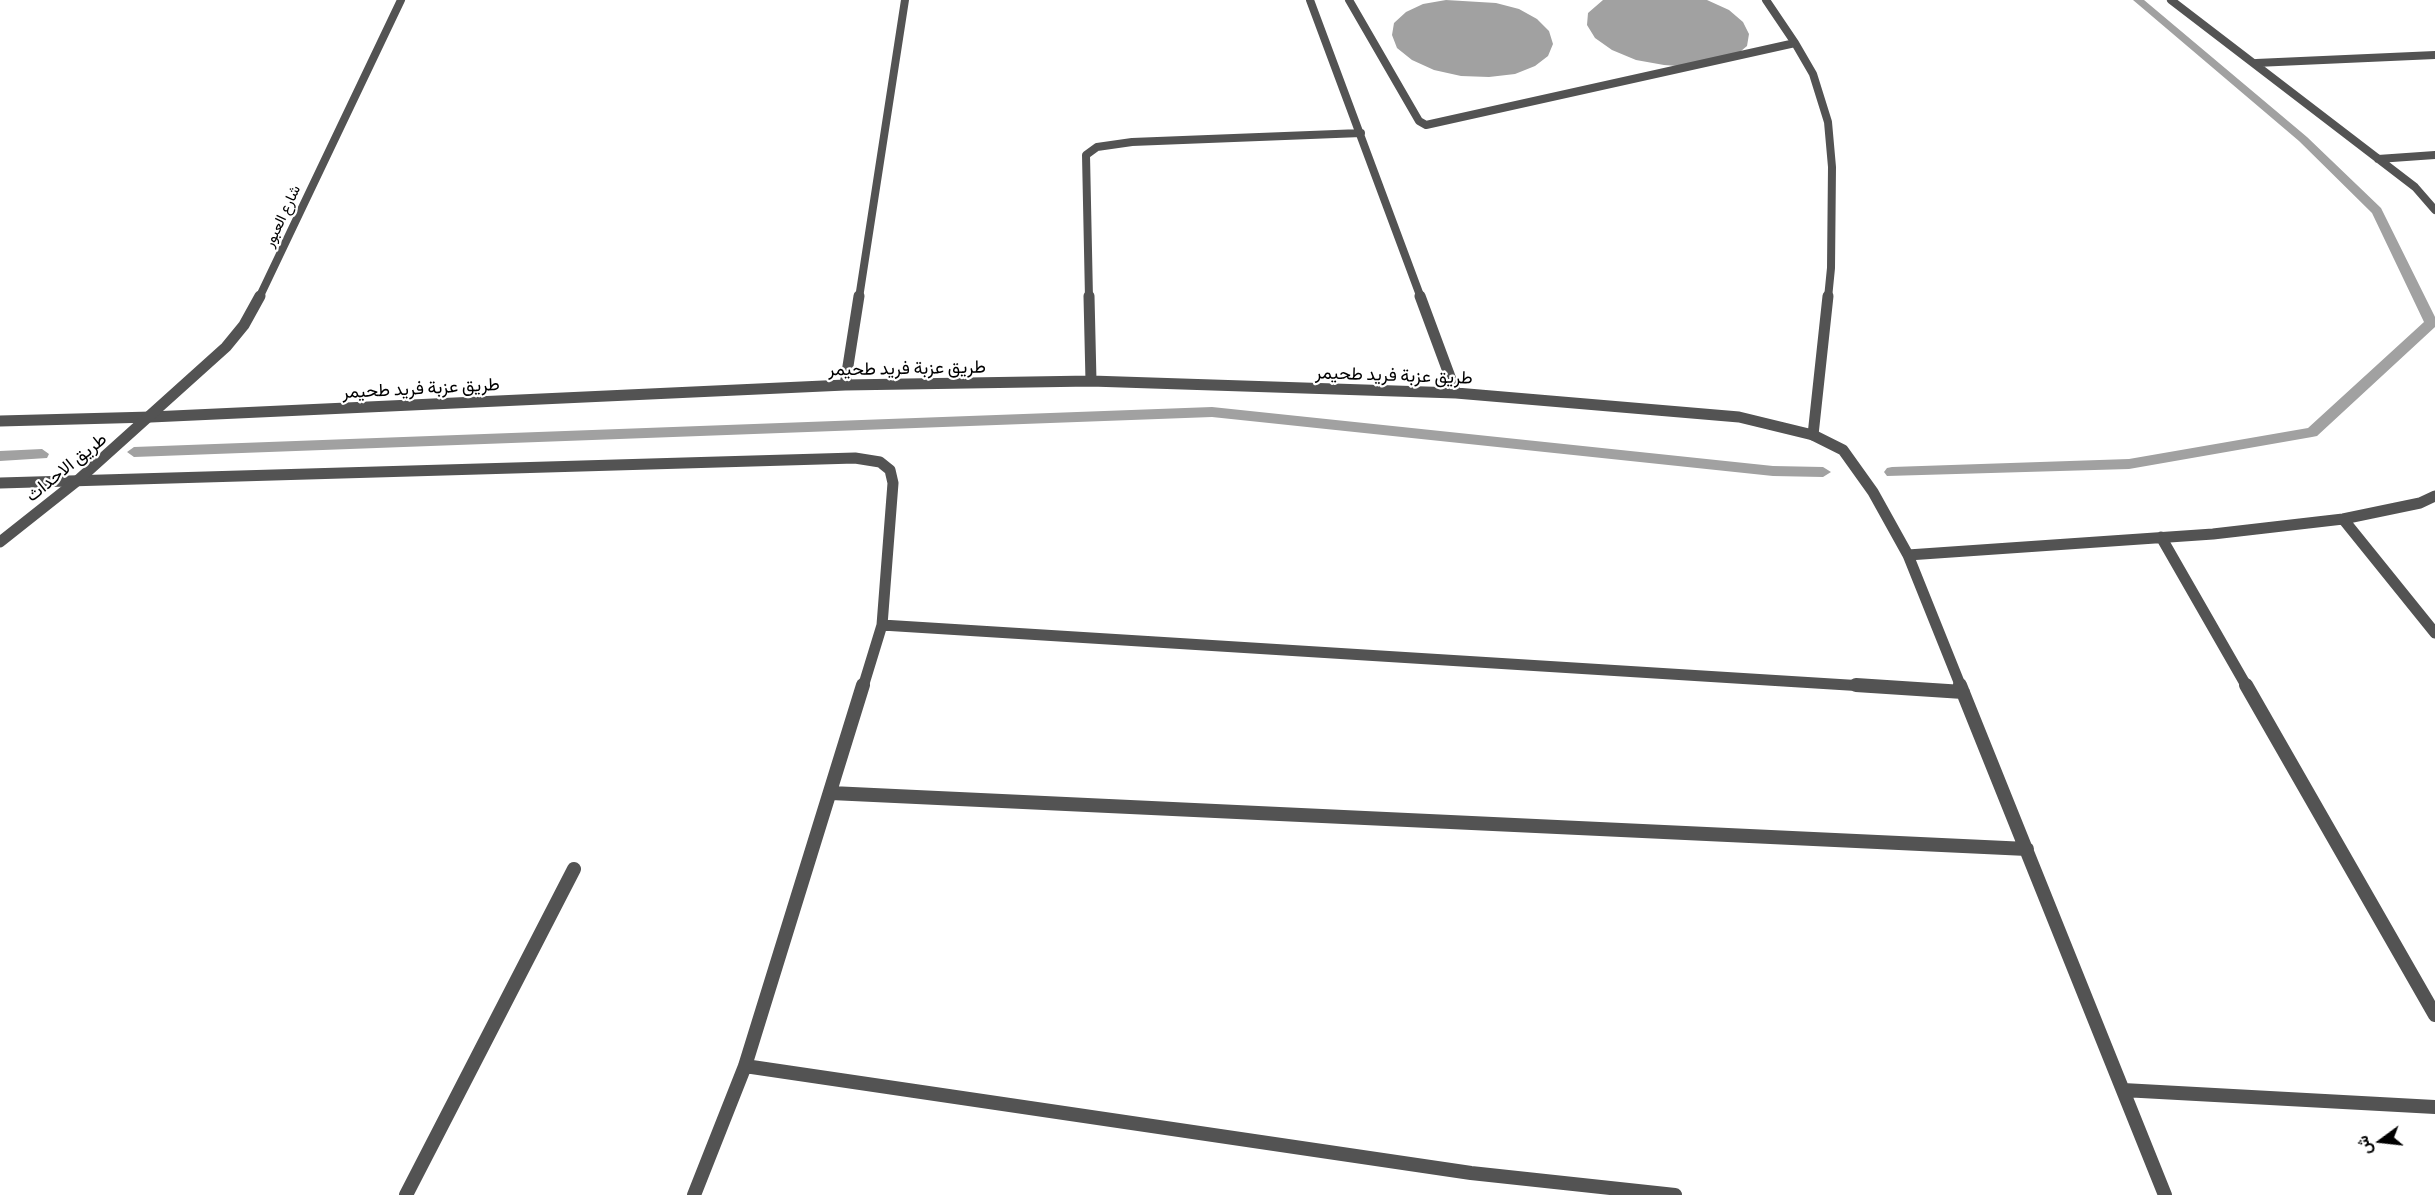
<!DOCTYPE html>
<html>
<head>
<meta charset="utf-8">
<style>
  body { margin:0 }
  #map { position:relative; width:2435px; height:1195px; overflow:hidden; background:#fff; font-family:Barlow,Vazirmatn,sans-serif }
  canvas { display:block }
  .north { position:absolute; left:2351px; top:1111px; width:60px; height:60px; -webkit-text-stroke:4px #fff; paint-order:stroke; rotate:255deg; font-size:16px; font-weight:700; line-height:24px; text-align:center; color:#000 }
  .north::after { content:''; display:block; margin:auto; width:21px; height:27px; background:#000; clip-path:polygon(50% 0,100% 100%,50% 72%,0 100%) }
</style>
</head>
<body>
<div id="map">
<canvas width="2435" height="1195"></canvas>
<div class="north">ش</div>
</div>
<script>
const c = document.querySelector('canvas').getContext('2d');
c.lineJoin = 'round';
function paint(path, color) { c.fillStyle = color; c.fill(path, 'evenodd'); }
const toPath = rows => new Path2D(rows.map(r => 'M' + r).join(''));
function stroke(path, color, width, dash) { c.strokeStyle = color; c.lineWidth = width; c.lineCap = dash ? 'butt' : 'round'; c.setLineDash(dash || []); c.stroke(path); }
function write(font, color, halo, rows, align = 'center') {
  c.font = font + ' Barlow,Vazirmatn,sans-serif'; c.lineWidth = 4.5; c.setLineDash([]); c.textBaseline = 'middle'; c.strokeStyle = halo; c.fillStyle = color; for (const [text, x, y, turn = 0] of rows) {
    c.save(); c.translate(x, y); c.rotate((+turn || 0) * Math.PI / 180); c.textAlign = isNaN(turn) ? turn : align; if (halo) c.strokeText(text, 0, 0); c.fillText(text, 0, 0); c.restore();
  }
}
const water = toPath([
  [1446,0,1496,3,1519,9,1537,19,1549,31,1553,44,1548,56,1535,66,1515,74,1489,77,1461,76,1434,70,1412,60,1397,48,1392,35,1394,23,1406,12,1423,4],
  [1603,0,1707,0,1729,10,1743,22,1749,34,1747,46,1735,56,1692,67,1664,65,1636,60,1612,50,1595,38,1587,25,1588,13]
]);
const stream = toPath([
  [2133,0,2144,0,2307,137,2381,208,2435,317,2435,327,2317,436,2312,437,2129,469,1887,476,1884,472,1887,468,1892,467,2129,459,2308,428,2424,322,2372,213,2299,141,2133,0],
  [1212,407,1773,466,1823,467,1831,472,1823,477,1773,476,1212,417,134,457,127,452,134,447,1212,407],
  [42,449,49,454,47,458,0,461,0,451,42,449]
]);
const serviceFar1 = toPath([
  [1349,0,1419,121,1426,125,1795,43,1766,0],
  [1795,43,1813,74,1828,122,1832,167,1831,268,1828,298]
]);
const service = toPath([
  [1813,435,1828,296]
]);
const minorFar2 = toPath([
  [1310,0,1421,298],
  [2171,0,2415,187,2435,210],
  [2256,63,2435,55],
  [2378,159,2435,155],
  [859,298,905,0],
  [1089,298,1086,155,1097,147,1132,142,1361,133]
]);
const minorFar1 = toPath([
  [1089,296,1091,381],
  [1420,296,1456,393],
  [845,385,859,296],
  [0,421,151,417,845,385,1091,381,1456,393,1739,417,1813,435,1843,450,1873,492,1908,555,1961,687],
  [0,483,855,458,880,462,890,470,893,483,882,625,863,687],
  [2343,519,2435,633],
  [2161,537,2247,687],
  [1908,555,2213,534,2343,519,2420,503,2435,496],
  [882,625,1880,687]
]);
const minor = toPath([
  [1856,685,1963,692],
  [1960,685,2165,1195],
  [2246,685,2435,1015],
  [831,793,2027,849],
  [745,1066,1471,1173,1675,1195],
  [2123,1090,2435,1107],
  [406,1195,574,869],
  [694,1195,745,1066,863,685]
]);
const tertiaryFar1 = toPath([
  [259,298,401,0]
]);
const tertiary = toPath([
  [0,542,77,481,226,347,244,325,260,296]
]);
const farStreetnames = [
  ["شارع العبور",282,216,-65]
];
const streetNames = [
  ["طريق عزبة فريد طحيمر",907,368,-1],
  ["طريق عزبة فريد طحيمر",1394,375,2],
  ["طريق عزبة فريد طحيمر",421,388,-3],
  ["طريق الاحداث",66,467,-39]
];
paint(water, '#a1a1a1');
paint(stream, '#a1a1a1');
stroke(serviceFar1, '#535353', 8);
stroke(service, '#535353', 11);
stroke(minorFar2, '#535353', 8);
stroke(minorFar1, '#535353', 11);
stroke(minor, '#535353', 14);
stroke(tertiaryFar1, '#535353', 8);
stroke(tertiary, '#535353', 11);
write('15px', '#000', '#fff', farStreetnames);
write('18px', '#000', '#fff', streetNames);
</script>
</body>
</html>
